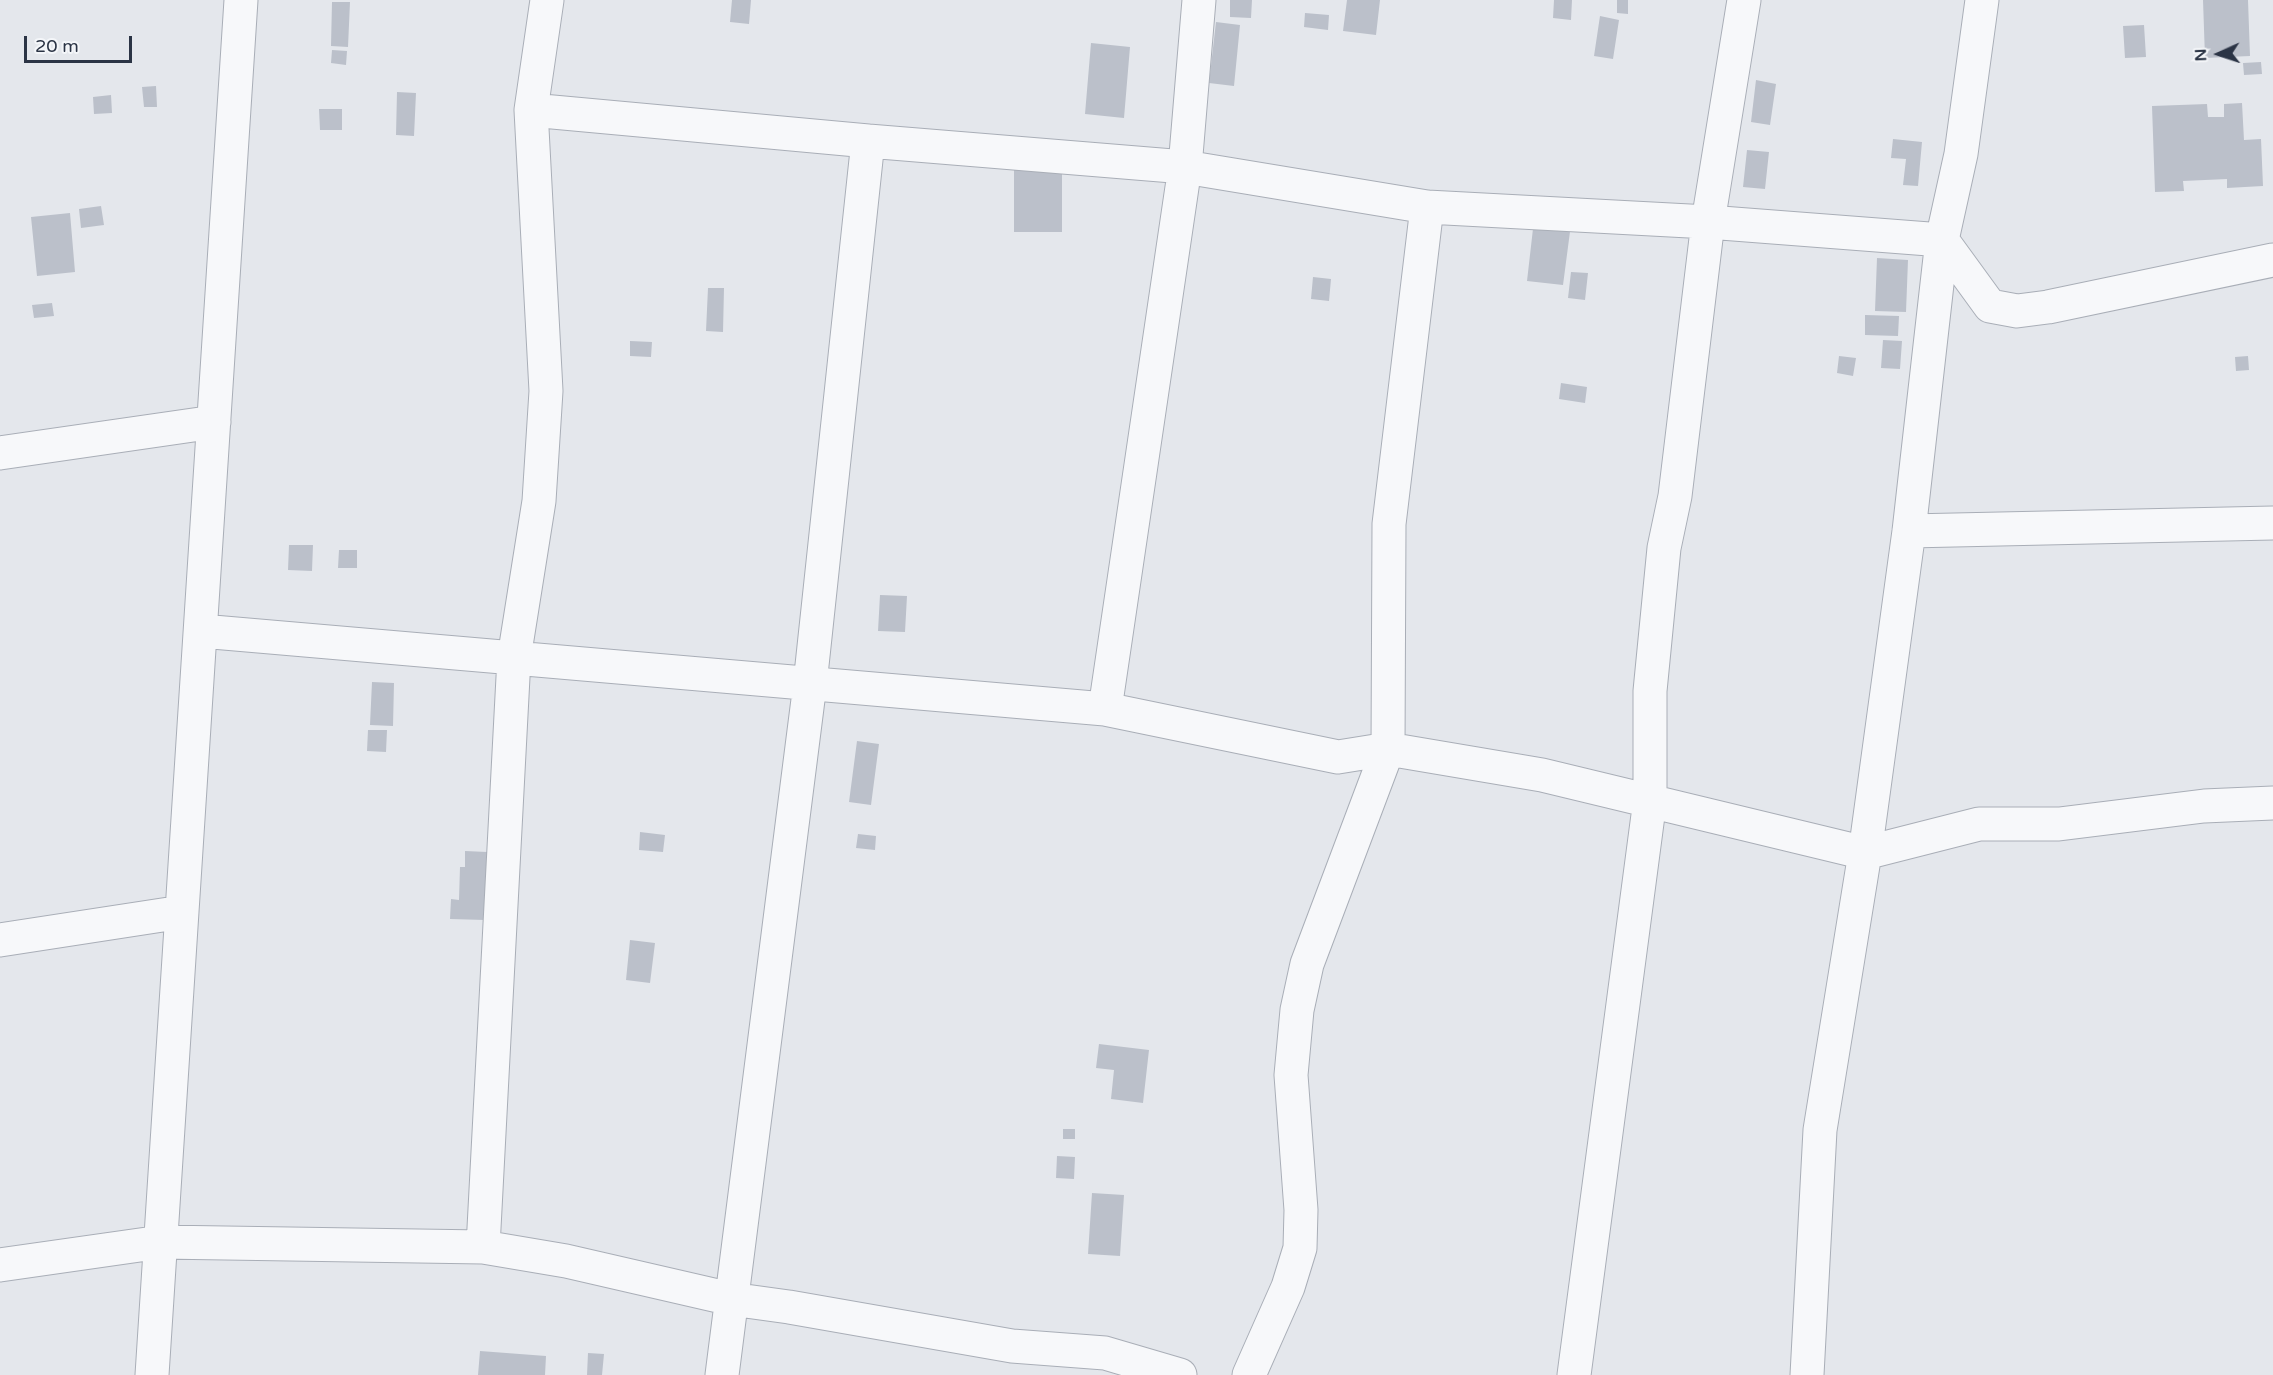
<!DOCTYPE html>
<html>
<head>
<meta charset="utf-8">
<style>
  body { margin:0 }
  #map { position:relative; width:2273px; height:1375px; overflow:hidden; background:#e4e7ec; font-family:"Varela Round",sans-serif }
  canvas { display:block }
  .north { position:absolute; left:2189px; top:24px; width:60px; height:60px; -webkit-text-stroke:4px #f4f6f9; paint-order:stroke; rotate:267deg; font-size:16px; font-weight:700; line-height:24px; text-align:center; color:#2b3445 }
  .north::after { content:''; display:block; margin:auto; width:21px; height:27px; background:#2b3445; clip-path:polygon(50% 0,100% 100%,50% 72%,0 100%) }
  .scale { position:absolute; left:24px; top:36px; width:108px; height:27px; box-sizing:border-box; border:3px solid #2b3445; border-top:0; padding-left:8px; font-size:18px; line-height:21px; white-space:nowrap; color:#2b3445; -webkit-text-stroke:4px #f4f6f9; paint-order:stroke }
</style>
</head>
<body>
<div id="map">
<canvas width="2273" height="1375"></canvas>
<div class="north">N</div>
<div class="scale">20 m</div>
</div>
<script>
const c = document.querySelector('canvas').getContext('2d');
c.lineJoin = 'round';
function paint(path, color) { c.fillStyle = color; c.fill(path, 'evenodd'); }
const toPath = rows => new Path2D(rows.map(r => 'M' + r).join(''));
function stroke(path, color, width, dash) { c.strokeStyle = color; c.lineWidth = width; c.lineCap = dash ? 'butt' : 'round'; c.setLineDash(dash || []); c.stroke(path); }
const building = toPath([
  [732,0,751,0,749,24,730,22],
  [1230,0,1252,0,1251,18,1230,17],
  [1347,0,1380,0,1376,35,1343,31],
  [1554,0,1572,0,1571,20,1553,18],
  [1617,0,1628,0,1628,14,1617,13],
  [2203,0,2248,0,2250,56,2205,58],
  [332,2,350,2,348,47,331,46],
  [1305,13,1329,15,1328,30,1304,27],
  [1600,16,1619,20,1613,59,1594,56],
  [1216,22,1240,25,1234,86,1209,83],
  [2144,25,2146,57,2125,58,2123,26],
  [1091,43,1130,47,1124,118,1085,114],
  [332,50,347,51,346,65,331,63],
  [2261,62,2262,74,2244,75,2243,63],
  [1756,80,1776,84,1770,125,1751,122],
  [156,86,157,107,144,107,142,87],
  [397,92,416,93,414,136,396,135],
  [111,95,112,113,94,114,93,97],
  [2242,103,2244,140,2261,139,2263,186,2227,188,2227,179,2183,181,2184,191,2155,192,2152,106,2207,104,2208,117,2224,117,2224,104],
  [319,109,342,109,342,130,320,130],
  [1893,139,1922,142,1918,186,1903,185,1906,159,1891,158],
  [1747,150,1769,152,1765,189,1743,187],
  [1062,166,1062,232,1014,232,1014,167],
  [101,206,104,225,81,228,79,209],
  [70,213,75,272,37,276,31,217],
  [1534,220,1571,224,1563,285,1527,281],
  [1877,258,1908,260,1906,312,1875,311],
  [1571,272,1588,273,1585,300,1568,298],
  [1313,277,1331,279,1329,301,1311,299],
  [708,288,724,288,723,332,706,331],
  [52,303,54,316,34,318,32,305],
  [1865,315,1899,316,1898,336,1865,335],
  [1883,340,1902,341,1900,369,1881,368],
  [630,341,652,342,651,357,630,356],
  [1839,356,1856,358,1853,376,1837,373],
  [2248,356,2249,370,2236,371,2235,357],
  [1561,383,1587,387,1585,403,1559,399],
  [289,545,313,545,312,571,288,570],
  [339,550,357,550,357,568,338,568],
  [880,595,907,596,905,632,878,631],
  [372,682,394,683,393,726,370,725],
  [368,730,387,730,386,752,367,751],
  [857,741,879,744,871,805,849,802],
  [640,832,665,835,663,852,639,850],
  [858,834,876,836,875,850,856,848],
  [465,851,487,852,485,920,450,919,451,899,459,900,460,867,465,867],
  [630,940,655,943,650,983,626,980],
  [1099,1044,1149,1050,1143,1103,1111,1099,1114,1070,1096,1068],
  [1063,1129,1075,1129,1075,1139,1063,1139],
  [1057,1156,1075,1157,1074,1179,1056,1178],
  [1092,1193,1124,1195,1120,1256,1088,1254],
  [480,1351,546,1356,545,1375,478,1375],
  [588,1353,604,1354,602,1375,587,1375]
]);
const minor = toPath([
  [531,110,868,141,1185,167,1427,207,1708,222,1942,240,1990,306,2017,311,2048,307,2273,260],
  [1427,207,1389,524,1388,749,1542,775,1865,853,1979,824,2059,824,2204,806,2273,803],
  [0,453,214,422],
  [1909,531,2273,523],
  [201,631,1105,709,1338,757,1388,749,1307,964,1297,1010,1291,1075,1301,1210,1300,1248,1288,1287,1249,1375],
  [1105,709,1185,167,1199,0],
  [0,940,182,912],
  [483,1247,514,658,539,501,546,391,531,110,547,0],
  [0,1265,161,1242,483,1247,566,1261,731,1299,789,1307,1012,1346,1105,1353,1180,1375],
  [152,1375,241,0],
  [722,1375,810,684,868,141],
  [1574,1375,1650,800,1650,691,1664,548,1675,496,1708,222,1744,0],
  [1807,1375,1820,1130,1865,853,1909,531,1942,240,1961,154,1982,0]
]);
paint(building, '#bbc0ca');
stroke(minor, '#a9aeb7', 35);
stroke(minor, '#f7f8fa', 33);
</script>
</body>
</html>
